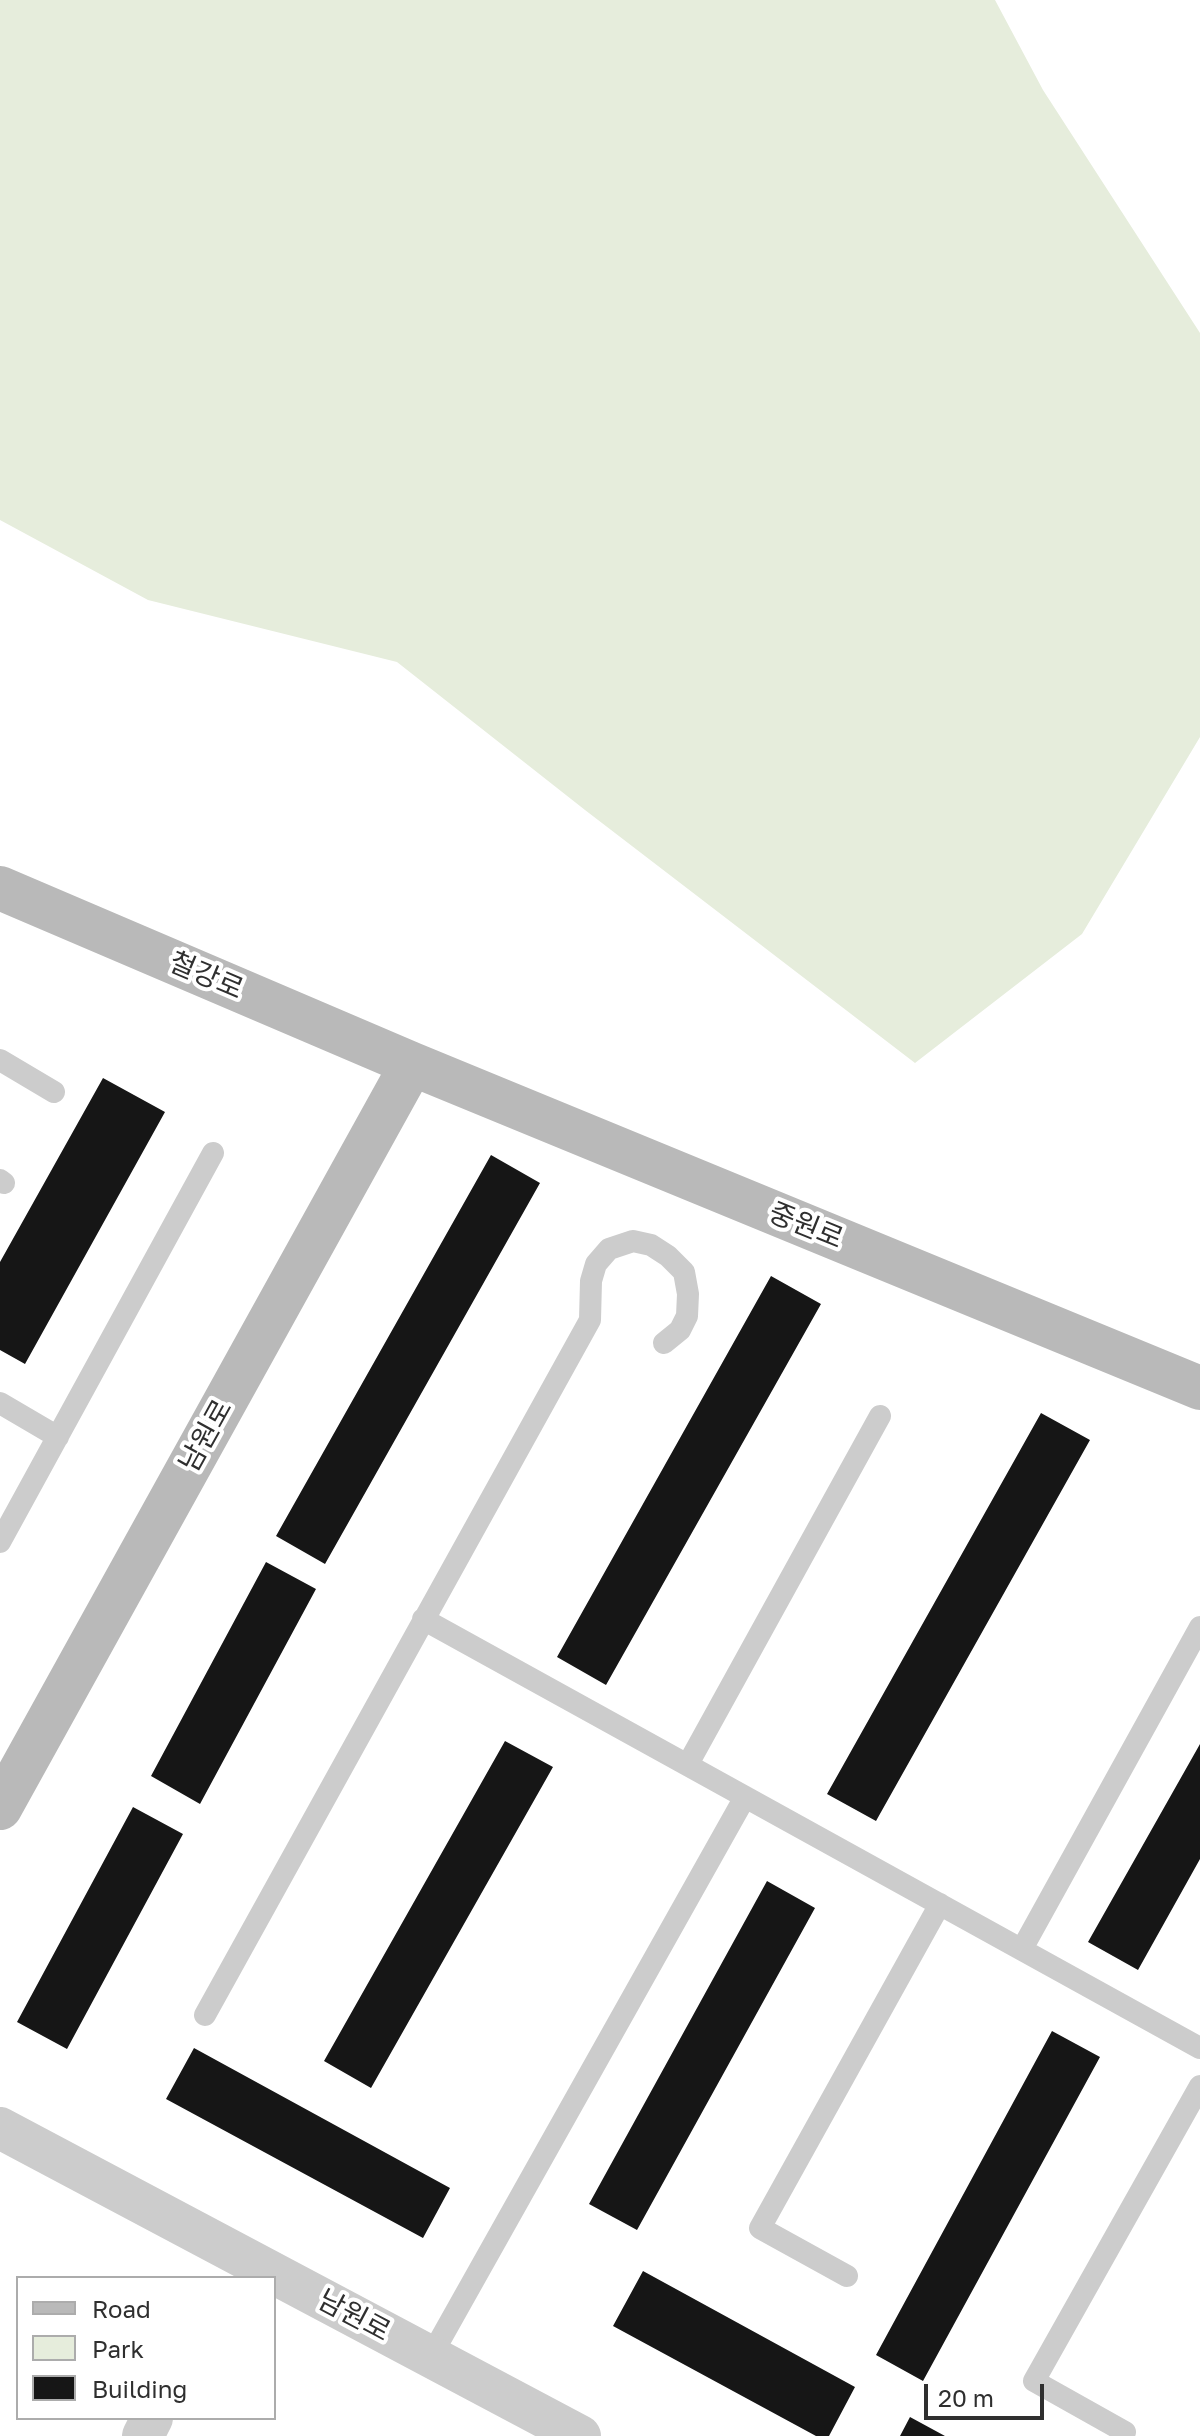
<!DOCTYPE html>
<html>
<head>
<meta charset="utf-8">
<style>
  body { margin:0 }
  #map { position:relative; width:1200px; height:2436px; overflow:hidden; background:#fff; font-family:"Golos Text",sans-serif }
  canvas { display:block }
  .legend { position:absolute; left:16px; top:2276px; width:260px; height:144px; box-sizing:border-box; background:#fff; border:2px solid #acacac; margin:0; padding:10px 14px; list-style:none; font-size:24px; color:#2f2f2f }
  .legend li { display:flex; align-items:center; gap:16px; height:40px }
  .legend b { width:40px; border:2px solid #acacac }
  .scale { position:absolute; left:924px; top:2384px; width:120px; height:36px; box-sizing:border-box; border:4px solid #2f2f2f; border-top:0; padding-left:10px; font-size:24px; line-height:28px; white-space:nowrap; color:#2f2f2f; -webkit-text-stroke:6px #fff; paint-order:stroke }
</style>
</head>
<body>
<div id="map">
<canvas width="1200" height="2436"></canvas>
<ul class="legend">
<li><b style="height:10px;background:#b9b9b9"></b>Road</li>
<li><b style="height:22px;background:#e6eddc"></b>Park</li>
<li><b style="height:22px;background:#161616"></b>Building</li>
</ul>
<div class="scale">20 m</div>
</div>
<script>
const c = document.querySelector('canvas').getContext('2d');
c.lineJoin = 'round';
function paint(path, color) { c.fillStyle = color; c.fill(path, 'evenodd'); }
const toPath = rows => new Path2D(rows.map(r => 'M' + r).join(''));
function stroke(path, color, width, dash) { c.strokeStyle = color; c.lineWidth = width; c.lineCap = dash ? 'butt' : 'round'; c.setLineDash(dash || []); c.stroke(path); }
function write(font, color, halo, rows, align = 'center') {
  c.font = font + ' "Golos Text","Noto Sans KR",sans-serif'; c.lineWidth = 8; c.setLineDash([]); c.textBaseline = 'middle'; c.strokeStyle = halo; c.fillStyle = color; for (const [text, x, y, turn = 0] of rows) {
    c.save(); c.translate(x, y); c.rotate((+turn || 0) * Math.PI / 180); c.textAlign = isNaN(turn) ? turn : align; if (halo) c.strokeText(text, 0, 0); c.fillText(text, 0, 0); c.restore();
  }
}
const green = toPath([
  [0,0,995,0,1043,90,1200,333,1200,737,1082,934,915,1063,585,810,397,662,148,600,0,520]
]);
const building = toPath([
  [103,1078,165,1112,25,1364,0,1350,0,1262],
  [491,1155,540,1183,325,1564,276,1536],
  [771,1276,821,1304,606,1685,557,1657],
  [1041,1413,1090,1440,876,1821,827,1794],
  [266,1562,316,1589,200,1804,151,1776],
  [505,1741,553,1767,371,2088,324,2061],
  [1200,1744,1200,1859,1138,1970,1088,1942],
  [133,1807,183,1834,67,2049,17,2022],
  [767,1881,815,1908,637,2230,589,2204],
  [1052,2031,1100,2057,923,2381,876,2355],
  [194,2048,450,2188,423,2238,166,2099],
  [643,2271,855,2387,829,2436,816,2436,613,2326],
  [910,2417,945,2436,900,2436]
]);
const lane = toPath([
  [0,1060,54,1092],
  [0,1180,4,1183],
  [0,1403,58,1437],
  [0,1542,213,1153],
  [423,1619,1200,2048],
  [688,1764,880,1416],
  [1022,1949,1200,1627],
  [205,2015,590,1320,591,1281,596,1264,609,1249,633,1241,651,1245,668,1256,684,1272,688,1294,687,1316,680,1330,664,1343],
  [847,2276,760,2228,940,1904],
  [431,2356,745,1797],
  [1125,2432,1034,2381,1200,2086]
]);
const street = toPath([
  [0,2128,580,2436],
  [143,2436,152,2418]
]);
const secondary = toPath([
  [0,888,412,1064,1200,1388],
  [0,1808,412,1064]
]);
const streetNames = [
  ["철강로",206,976,23],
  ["중원로",806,1226,22],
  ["남원로",206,1436,-61],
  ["남원로",354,2316,28]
];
paint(green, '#e6eddc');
paint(building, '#161616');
stroke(lane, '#ccc', 22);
stroke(street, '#ccc', 42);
stroke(secondary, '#b9b9b9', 44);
write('28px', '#2f2f2f', '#fff', streetNames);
</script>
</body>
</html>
